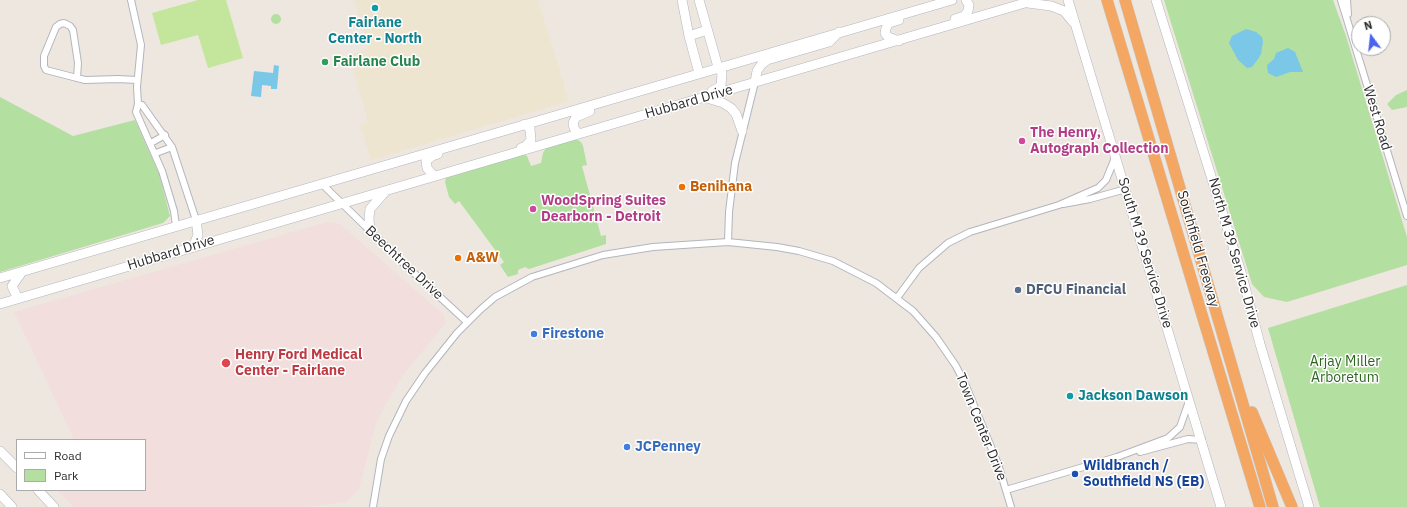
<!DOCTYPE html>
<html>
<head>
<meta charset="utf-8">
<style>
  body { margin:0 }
  #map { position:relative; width:1407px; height:507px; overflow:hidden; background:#ede7e0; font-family:"IBM Plex Sans",sans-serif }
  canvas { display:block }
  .legend { position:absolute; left:16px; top:439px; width:130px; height:52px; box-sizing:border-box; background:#fff; border:1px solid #ababab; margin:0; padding:5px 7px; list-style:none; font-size:12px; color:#2c2c2c }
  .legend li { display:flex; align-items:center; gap:8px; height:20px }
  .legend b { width:20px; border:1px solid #ababab }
  .north { position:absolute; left:1351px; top:16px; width:40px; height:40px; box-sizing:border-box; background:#fff; border:1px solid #ababab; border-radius:50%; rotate:345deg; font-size:11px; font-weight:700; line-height:16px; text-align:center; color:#2c2c2c }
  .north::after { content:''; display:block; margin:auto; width:14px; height:18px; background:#4b64ef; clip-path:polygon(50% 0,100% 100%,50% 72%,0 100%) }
</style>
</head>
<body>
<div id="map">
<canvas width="1407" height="507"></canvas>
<ul class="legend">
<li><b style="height:5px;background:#fff"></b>Road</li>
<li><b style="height:11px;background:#b3dfa0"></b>Park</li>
</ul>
<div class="north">N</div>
</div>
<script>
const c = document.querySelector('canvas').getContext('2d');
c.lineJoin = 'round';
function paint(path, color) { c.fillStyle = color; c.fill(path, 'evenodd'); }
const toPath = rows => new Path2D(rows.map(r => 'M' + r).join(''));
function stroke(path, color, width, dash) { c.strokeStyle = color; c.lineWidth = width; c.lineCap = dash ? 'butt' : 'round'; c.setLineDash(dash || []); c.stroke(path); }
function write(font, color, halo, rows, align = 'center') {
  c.font = font + ' "IBM Plex Sans",sans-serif'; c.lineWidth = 3; c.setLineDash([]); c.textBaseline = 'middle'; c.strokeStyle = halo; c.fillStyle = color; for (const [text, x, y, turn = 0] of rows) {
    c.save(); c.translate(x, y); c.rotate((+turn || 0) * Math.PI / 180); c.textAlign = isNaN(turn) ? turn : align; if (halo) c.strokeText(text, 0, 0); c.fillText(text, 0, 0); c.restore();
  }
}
const education = toPath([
  [354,0,538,0,569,101,371,160,360,125,368,122,349,55,368,49]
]);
const medical = toPath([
  [327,222,340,224,444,315,445,324,403,375,377,420,359,489,346,502,307,507,73,507,57,490,145,490,145,440,72,440,73,437,14,312]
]);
const green = toPath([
  [1164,0,1333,0,1346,36,1407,237,1407,265,1287,302,1264,297,1252,284],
  '271 19a5 5 0 1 1 10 0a5 5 0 1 1-10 0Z',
  [1407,90,1407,107,1392,110,1387,104,1396,95],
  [0,97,73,136,135,120,159,174,170,216,163,223,0,272],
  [576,139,581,142,583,146,587,165,582,166,601,236,606,235,606,244,529,269,525,267,518,270,518,274,508,277,500,265,504,262,459,201,455,204,449,197,445,182,446,178,448,176,522,154,527,156,531,166,541,163,543,153,546,148],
  [1407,285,1407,507,1320,507,1268,328]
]);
const pitch = toPath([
  [198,0,226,0,243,58,208,68,198,35,161,45,152,13]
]);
const water = toPath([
  [1246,29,1256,32,1262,37,1263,42,1261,54,1258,59,1252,67,1247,68,1238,60,1229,43,1232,36],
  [1288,48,1295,52,1303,72,1290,72,1276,77,1268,73,1267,65,1274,59,1276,53],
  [274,65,279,66,277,89,271,89,271,86,262,85,261,97,251,96,254,71,273,73]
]);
const street = toPath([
  [131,0,141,45,137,87,138,104,136,112,162,171,174,211,176,226],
  [1341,0,1407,216],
  [1347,0,1348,14],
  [77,78,78,63,73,30,70,26,64,23,60,24,56,27,44,56,44,66,46,70,77,78,85,80,118,79,137,80],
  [138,104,142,105,172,147,196,220],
  [151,143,165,135],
  [156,153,172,147],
  [322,184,402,262,467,322],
  [1063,204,1090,199,1126,189],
  [728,242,729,212,735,163,755,82],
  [897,298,919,268,948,243,970,232,1059,205,1091,191,1098,188,1106,180,1115,158],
  [1140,452,1188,439,1202,440],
  [1006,490,1117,457,1168,438,1180,427,1188,404],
  [373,507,381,459,389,436,406,401,425,373,457,333,480,310,495,297,532,277,603,255,653,247,728,242,777,247,799,251,833,261,876,283,913,311,936,337,956,366,966,386,998,464,1011,507]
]);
const secondary = toPath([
  [682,0,689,36,699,73],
  [699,0,718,67,722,73,721,86,712,91],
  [1068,0,1221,507],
  [1156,0,1241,272,1260,344,1309,507],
  [1028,3,1051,6,1064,11,1073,22],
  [955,19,964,16,968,11,969,5,966,0],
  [899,20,889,23,886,28,885,33,888,37,899,41],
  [689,36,707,30],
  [755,82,757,71,761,65,767,60,829,42,839,32],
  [704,97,723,103,731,108,736,114,742,131],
  [578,134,574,128,573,123,576,117,590,111],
  [521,148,526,146,531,140,530,129,525,124],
  [434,176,427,168,426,161,432,156,438,154],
  [370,232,369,218,370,209,384,193],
  [193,247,198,235,196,220],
  [0,278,952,0],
  [18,299,12,286,22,272],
  [0,304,1035,0],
  [0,451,17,468],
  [38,490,54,507],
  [0,494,12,507]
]);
const highway = toPath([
  [1107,0,1260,507],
  [1125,0,1273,507],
  [1252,412,1292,507]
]);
const markers = [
  [375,8,4,"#0f9aa8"],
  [325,62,4,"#2e9e5b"],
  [1022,141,4,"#d1479c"],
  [682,187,4,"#e8710a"],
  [533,209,4,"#d1479c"],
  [458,258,4,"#e8710a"],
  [1018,290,4,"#5c6f8a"],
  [534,334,4,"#3f7fe0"],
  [226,363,5,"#e0444e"],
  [1070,396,4,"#0f9aa8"],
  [627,447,4,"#3f7fe0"],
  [1075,474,4,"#1a4fb4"]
];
const cultureNames = [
  ["Fairlane",375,23],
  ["Center - North",375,39],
  ["Jackson Dawson",1078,396,"left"]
];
const leisureNames = [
  ["Fairlane Club",333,62]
];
const streetNames = [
  ["Hubbard Drive",689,102,-16],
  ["West Road",1377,118,73],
  ["Southfield Freeway",1198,249,74],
  ["Hubbard Drive",171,253,-17],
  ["South M 39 Service Drive",1145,253,73],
  ["North M 39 Service Drive",1234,253,74],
  ["Beechtree Drive",404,263,43],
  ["Town Center Drive",981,427,68]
];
const hotelNames = [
  ["The Henry,",1030,133],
  ["Autograph Collection",1030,149],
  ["WoodSpring Suites",541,201],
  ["Dearborn - Detroit",541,217]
];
const foodNames = [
  ["Benihana",690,187],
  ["A&W",466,258]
];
const serviceNames = [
  ["DFCU Financial",1026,290]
];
const shopNames = [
  ["Firestone",542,334],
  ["JCPenney",635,447]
];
const healthNames = [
  ["Henry Ford Medical",235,355],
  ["Center - Fairlane",235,371]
];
const parkNames = [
  ["Arjay Miller",1345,362],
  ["Arboretum",1345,378]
];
const transitNames = [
  ["Wildbranch /",1083,466],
  ["Southfield NS (EB)",1083,482]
];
paint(education, '#ede5d0');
paint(medical, '#f3dede');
paint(green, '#b3dfa0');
paint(pitch, '#c4e69c');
paint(water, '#7ac7e7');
stroke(street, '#b3b5be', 8);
stroke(secondary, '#b3b5be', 10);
stroke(highway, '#c8c8c8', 12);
stroke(street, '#fff', 6);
stroke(secondary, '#fff', 9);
stroke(highway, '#f4a763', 11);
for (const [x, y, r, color] of markers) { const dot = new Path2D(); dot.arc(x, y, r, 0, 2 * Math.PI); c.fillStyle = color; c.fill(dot); stroke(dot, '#fff', 1.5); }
write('bold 14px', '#0d838f', '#fff', cultureNames);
write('bold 14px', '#27864d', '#fff', leisureNames, 'left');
write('14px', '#2c2c2c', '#fff', streetNames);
write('bold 14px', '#b23c85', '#fff', hotelNames, 'left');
write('bold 14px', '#c56008', '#fff', foodNames, 'left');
write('bold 14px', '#4e5e75', '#fff', serviceNames, 'left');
write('bold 14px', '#366cbe', '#fff', shopNames, 'left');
write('bold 14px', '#be3a42', '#fff', healthNames, 'left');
write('14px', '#2c661f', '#fff', parkNames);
write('bold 14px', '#164399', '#fff', transitNames, 'left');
</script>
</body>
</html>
